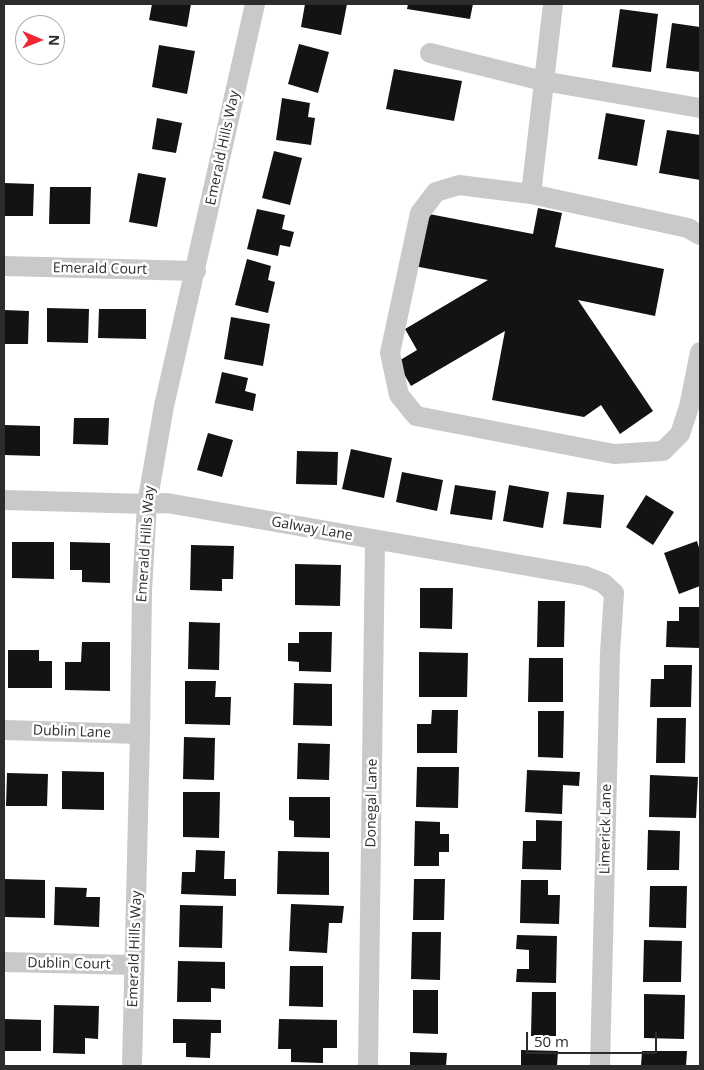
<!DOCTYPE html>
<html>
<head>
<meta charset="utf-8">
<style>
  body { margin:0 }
  #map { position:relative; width:704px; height:1070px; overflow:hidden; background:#fff; font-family:"Open Sans",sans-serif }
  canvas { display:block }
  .frame { position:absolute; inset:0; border:5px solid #2c2c2c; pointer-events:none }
  .north { position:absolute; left:15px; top:15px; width:50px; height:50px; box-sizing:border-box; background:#fff; border:1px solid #ababab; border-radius:50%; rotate:91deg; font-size:14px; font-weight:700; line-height:20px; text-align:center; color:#2c2c2c }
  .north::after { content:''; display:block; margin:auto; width:18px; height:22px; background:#ec2632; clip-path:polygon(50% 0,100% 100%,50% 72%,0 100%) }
  .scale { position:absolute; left:526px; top:1032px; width:131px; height:22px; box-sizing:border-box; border:2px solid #2c2c2c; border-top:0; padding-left:6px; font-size:15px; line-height:18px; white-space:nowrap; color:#2c2c2c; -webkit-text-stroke:4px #fff; paint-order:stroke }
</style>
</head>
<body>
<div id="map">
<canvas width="704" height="1070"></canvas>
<div class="frame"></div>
<div class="north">N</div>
<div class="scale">50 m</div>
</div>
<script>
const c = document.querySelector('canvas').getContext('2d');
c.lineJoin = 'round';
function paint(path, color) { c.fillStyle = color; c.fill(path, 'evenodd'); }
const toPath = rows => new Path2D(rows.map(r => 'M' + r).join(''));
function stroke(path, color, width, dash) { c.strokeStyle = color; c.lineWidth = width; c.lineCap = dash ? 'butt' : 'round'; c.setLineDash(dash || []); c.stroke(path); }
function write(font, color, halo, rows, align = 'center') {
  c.font = font + ' "Open Sans",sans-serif'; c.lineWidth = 5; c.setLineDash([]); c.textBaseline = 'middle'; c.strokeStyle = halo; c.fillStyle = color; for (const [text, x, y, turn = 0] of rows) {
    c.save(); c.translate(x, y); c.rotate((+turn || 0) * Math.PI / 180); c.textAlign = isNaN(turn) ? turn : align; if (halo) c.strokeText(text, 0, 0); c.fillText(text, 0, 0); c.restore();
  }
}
const building = toPath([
  [152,4,191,4,187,27,149,20],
  [305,4,347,4,341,35,301,27],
  [408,4,473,4,470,19,407,9],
  [620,9,658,14,651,72,612,67],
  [672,23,700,27,700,72,666,68],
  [299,44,329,52,318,93,288,84],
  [159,45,195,51,187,94,152,87],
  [394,69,462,81,454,121,386,109],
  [282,98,310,103,308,117,315,118,311,145,276,140],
  [606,113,645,120,637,166,598,159],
  [157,118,182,123,176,153,152,149],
  [667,130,700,135,700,180,659,173],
  [274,151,302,158,290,205,262,198],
  [138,173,166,178,157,227,129,222],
  [4,183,34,184,33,216,4,216],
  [50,187,91,187,90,224,49,224],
  [538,208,562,213,555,247,664,269,655,316,578,300,653,411,620,434,601,405,584,417,492,400,505,331,411,386,397,362,417,350,405,329,488,280,414,266,424,213,533,234],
  [257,209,285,215,282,229,294,232,290,247,280,245,278,256,247,249],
  [247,259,271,266,268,280,275,282,268,313,235,305],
  [47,308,89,309,88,343,47,342],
  [99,309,146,309,146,339,98,338],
  [4,310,29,311,28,344,5,344],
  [231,317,270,324,263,366,224,359],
  [222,372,248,378,245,391,256,394,253,411,215,403],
  [74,418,109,418,108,445,73,444],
  [4,425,40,426,40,456,4,455],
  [208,433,233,440,222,477,197,470],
  [351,449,392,458,384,498,342,489],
  [297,451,338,452,337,485,296,484],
  [402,472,443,480,437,511,396,502],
  [455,485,496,491,492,520,450,514],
  [509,485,549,492,543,528,503,521],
  [567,492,604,495,601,528,563,524],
  [646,495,674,512,653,545,626,527],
  [697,541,700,551,700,586,679,594,664,553],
  [12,542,54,542,54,579,12,578],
  [70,542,110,543,110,583,82,582,82,570,70,570],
  [191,545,234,546,233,579,222,579,222,591,190,590],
  [295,564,341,565,340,606,295,605],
  [420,588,453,588,452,629,420,628],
  [538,601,565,601,564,647,537,647],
  [679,607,700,607,700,648,666,647,667,621,679,621],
  [189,622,220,623,219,670,188,669],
  [299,632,332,632,331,672,299,671,299,662,288,661,288,643,299,643],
  [82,642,110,642,110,691,65,690,65,662,81,662],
  [8,650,39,650,39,661,52,661,52,688,8,688],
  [419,652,468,653,467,697,419,697],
  [529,658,563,658,563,702,528,702],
  [664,665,692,665,691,707,650,707,651,679,664,679],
  [185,681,216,681,215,697,231,697,230,725,185,724],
  [294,683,332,684,332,726,293,725],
  [432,710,458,710,457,753,417,753,417,724,431,724],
  [538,711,564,711,563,758,538,757],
  [657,718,686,718,685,763,656,763],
  [184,737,215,738,214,780,183,779],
  [298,743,330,744,329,780,297,779],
  [417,767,459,767,458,808,416,807],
  [527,770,580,772,579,786,563,785,562,814,525,812],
  [62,771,104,772,104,810,62,809],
  [7,773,48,774,47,806,6,806],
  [650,775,698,777,696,818,649,817],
  [183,792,220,792,219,838,183,837],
  [289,797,330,797,330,838,294,837,294,821,289,820],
  [536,820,562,821,561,870,522,869,523,841,536,841],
  [415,821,440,822,440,834,449,834,449,852,439,852,439,866,414,866],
  [648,830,680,831,679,870,647,870],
  [196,850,225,851,224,879,236,879,236,896,181,894,182,872,195,872],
  [278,851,329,852,329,895,277,894],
  [4,879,45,880,45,918,4,917],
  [414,879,445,879,444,920,413,920],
  [521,880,548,880,548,895,560,895,559,924,520,923],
  [650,886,687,886,686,928,649,927],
  [55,887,87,888,86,897,100,897,99,927,54,925],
  [291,904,344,906,342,923,329,923,327,953,289,951],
  [180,905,223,906,222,948,179,947],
  [412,932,441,932,440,980,411,979],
  [517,935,557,936,556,983,516,982,517,969,529,969,529,950,516,949],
  [644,940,682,941,681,982,643,982],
  [178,961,225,962,225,989,211,988,211,1002,177,1002],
  [290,966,323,966,323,1007,289,1006],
  [413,990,438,990,438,1034,413,1033],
  [532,992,556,992,556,1036,531,1036],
  [644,994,685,995,684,1039,644,1038],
  [54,1005,99,1006,98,1039,85,1038,85,1054,53,1053],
  [4,1019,41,1020,41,1051,4,1051],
  [173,1019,221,1020,221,1033,211,1033,210,1058,186,1057,186,1043,173,1043],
  [279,1019,337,1020,337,1048,323,1048,323,1063,291,1062,291,1049,278,1049],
  [521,1050,558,1051,557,1066,521,1066],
  [642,1051,687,1051,686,1066,641,1066],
  [410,1052,447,1053,446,1066,410,1066]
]);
const minor = toPath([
  [430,53,543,81,700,108],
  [531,194,553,4],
  [700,235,688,228,531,194,459,185,436,192,420,213,390,353,399,395,416,416,614,454,663,451,680,434,689,407,700,352],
  [4,266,196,271],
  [4,500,147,504,167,503,585,576,603,583,614,593,610,653,600,1066],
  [4,730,140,734],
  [4,962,134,965],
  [132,1066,140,734,142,591,147,504,164,406,255,4],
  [368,1066,375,540]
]);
const streetNames = [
  ["Emerald Hills Way",223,148,-78],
  ["Emerald Court",100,269,1],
  ["Galway Lane",312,529,10],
  ["Emerald Hills Way",146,544,-86],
  ["Dublin Lane",72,732,2],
  ["Donegal Lane",372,803,-89],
  ["Limerick Lane",606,829,-89],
  ["Emerald Hills Way",135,949,-88],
  ["Dublin Court",69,964,1]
];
paint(building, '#131313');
stroke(minor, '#c9c9c9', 20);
write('14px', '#2c2c2c', '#fff', streetNames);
</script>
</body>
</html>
